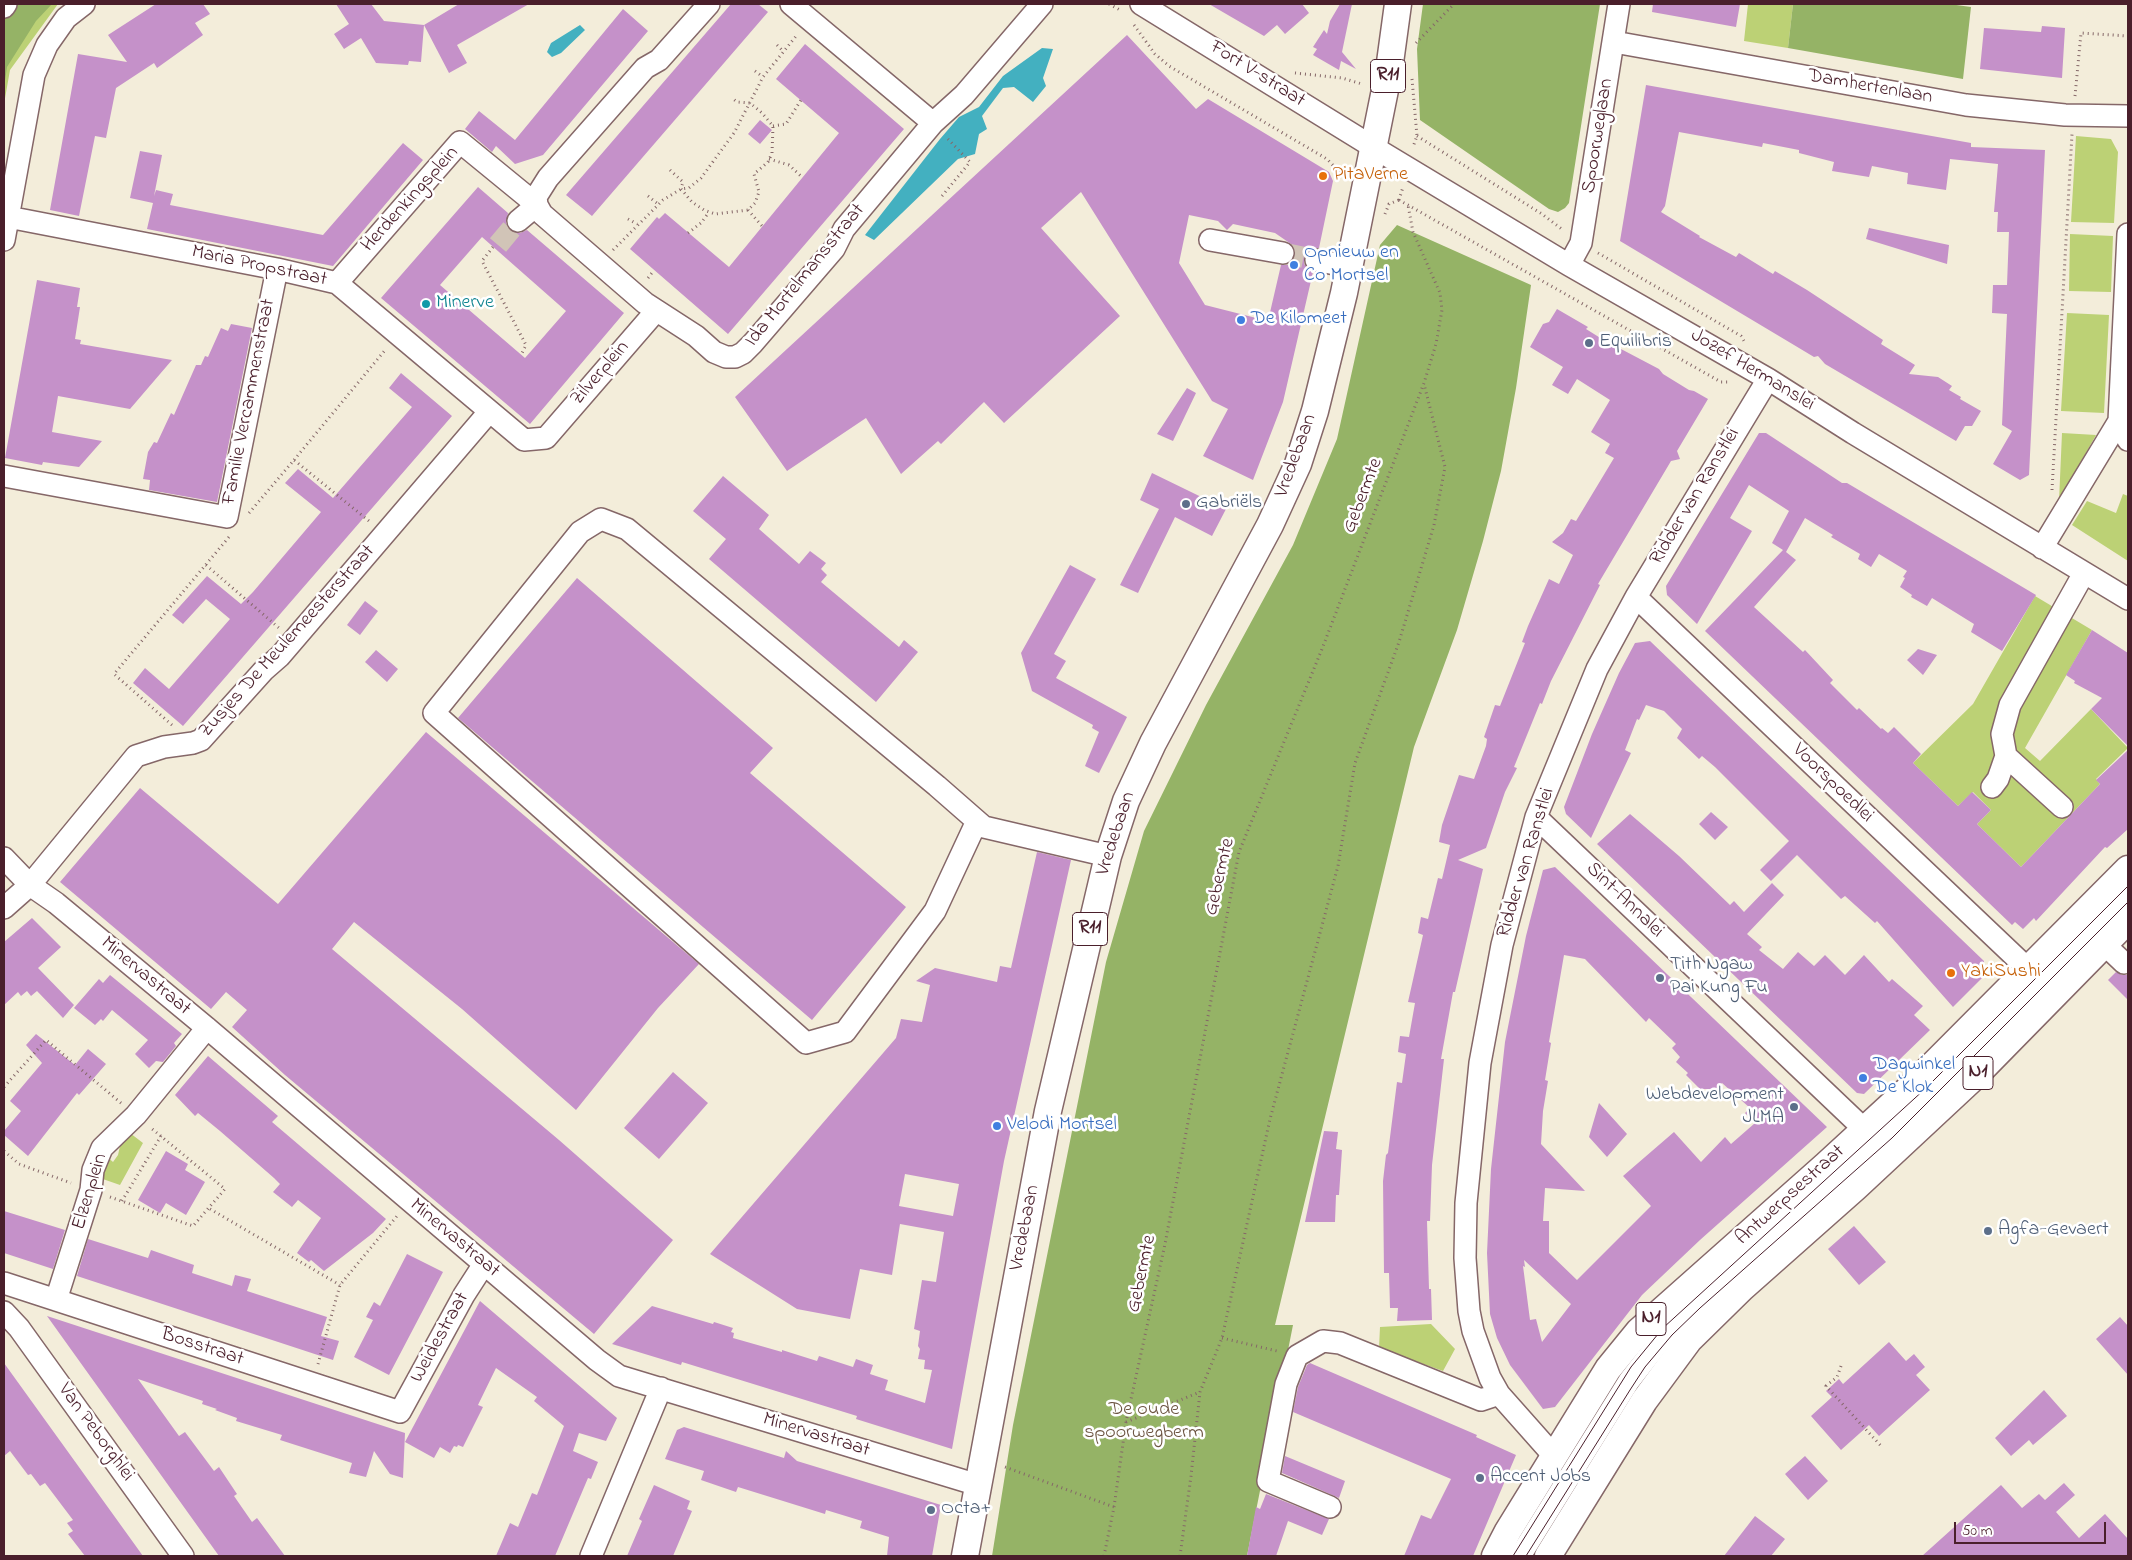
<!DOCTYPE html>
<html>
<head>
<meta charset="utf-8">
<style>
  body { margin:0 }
  #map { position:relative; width:2132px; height:1560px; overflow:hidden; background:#f3edda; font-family:"Indie Flower",sans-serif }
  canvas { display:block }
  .frame { position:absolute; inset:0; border:5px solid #4a1f2b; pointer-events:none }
  .scale { position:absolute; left:1954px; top:1522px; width:152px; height:22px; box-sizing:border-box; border:2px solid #4a1f2b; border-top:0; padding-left:6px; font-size:15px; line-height:18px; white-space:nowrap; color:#4a1f2b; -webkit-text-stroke:4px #fff; paint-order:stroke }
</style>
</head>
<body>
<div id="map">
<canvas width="2132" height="1560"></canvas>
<div class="frame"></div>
<div class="scale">50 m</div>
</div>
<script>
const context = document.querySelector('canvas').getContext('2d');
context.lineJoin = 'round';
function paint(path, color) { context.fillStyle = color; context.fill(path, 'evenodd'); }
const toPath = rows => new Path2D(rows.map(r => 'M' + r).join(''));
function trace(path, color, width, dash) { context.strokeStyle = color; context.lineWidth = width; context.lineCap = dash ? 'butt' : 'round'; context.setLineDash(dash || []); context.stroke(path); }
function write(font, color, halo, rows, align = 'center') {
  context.font = font + ' "Indie Flower",sans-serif'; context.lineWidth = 5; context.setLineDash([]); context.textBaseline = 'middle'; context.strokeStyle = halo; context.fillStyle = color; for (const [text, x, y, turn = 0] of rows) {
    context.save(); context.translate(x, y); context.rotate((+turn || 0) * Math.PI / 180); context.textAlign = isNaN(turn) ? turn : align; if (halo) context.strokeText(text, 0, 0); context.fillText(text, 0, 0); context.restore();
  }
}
paint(toPath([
  [4,4,58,4,10,70,4,104],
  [1748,4,1793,4,1788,48,1744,41],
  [2076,136,2111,139,2118,152,2114,223,2071,222],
  [2070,234,2113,236,2111,292,2069,291],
  [2067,313,2109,315,2104,413,2061,411],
  [2062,433,2096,435,2059,501],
  [2123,494,2128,496,2128,561,2072,525,2087,501,2116,513],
  [2035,596,2092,630,2025,748,2040,761,2091,709,2128,748,2096,779,2100,784,2021,867,1977,824,1991,810,1973,792,1958,806,1913,763,1973,704],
  [126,1130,143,1143,120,1185,97,1177,104,1154,113,1162,118,1155,122,1137],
  [1431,1324,1455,1349,1443,1371,1379,1348,1380,1327]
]), '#bcd175');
paint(toPath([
  [4,4,52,4,36,21,7,67,4,88],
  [1423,4,1600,4,1569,203,1565,208,1558,212,1549,209,1420,120,1417,49],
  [1793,4,1949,4,1971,7,1963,79,1788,48],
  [1397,225,1531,285,1516,388,1501,471,1483,541,1457,630,1414,747,1275,1325,1293,1325,1247,1556,992,1556,1013,1425,1106,962,1144,831,1206,705,1293,545,1337,439,1380,245]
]), '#95b366');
paint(toPath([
  [580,25,585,30,561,53,552,57,547,52,551,43],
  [1042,48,1053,49,1043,78,1046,86,1033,102,1014,87,1003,88,982,116,987,129,979,134,975,154,958,159,874,240,865,235,940,139,959,117,979,107,1003,76]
]), '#43b0c0');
paint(toPath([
  [156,4,203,4,210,14,195,23,203,35,157,68,154,63,116,88,106,138,95,136,79,216,50,210,78,54,127,62,108,35],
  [336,4,371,4,384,21,424,25,459,4,529,4,457,45,467,63,449,73,424,25,421,62,409,61,408,65,376,63,361,38,344,49,334,34,349,24],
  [731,4,758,4,768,12,592,216,566,195],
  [1209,4,1302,4,1309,13,1285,34,1277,25,1264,36],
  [1340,4,1352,4,1342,52,1356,69,1341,61,1339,70,1313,55,1317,49,1313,47,1324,30,1327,34,1330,21],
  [1653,4,1740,4,1736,27,1652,12],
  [623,9,648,31,543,155,515,164,496,146,492,152,465,129,479,111,515,140],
  [2042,26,2065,28,2062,78,1980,69,1984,28,2041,32],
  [1127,35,1196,109,1208,99,1329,172,1333,181,1319,248,1312,248,1304,257,1304,264,1313,272,1283,402,1253,480,1203,456,1228,409,1212,401,1081,192,1041,228,1120,316,1004,423,984,402,941,444,938,441,901,474,866,418,787,471,735,397],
  [1189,215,1218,221,1227,230,1233,224,1275,233,1291,244,1295,249,1295,256,1288,265,1281,265,1268,321,1205,305,1179,263],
  [805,44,904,129,728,334,630,249,657,217,659,219,665,213,729,267,839,133,776,79],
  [1646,85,1971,143,1971,147,2045,150,2029,475,2020,480,1993,464,2012,431,2002,425,2007,314,1992,313,1993,285,2007,285,2009,232,1997,232,1998,212,1994,212,1998,164,1950,159,1946,190,1907,184,1908,173,1872,166,1869,177,1832,171,1834,162,1799,153,1799,150,1763,143,1762,147,1679,132,1665,206,1661,212,1700,236,1699,237,1736,257,1739,253,1773,274,1775,271,1807,290,1883,340,1881,344,1915,365,1909,374,1938,377,1952,386,1949,390,1961,397,1960,399,1981,411,1972,426,1965,426,1956,441,1825,364,1818,356,1814,357,1794,345,1620,241],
  [760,120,772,130,760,144,748,134],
  [403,143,423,160,333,266,147,229,153,203,130,198,140,151,162,155,154,196,156,190,173,194,170,205,323,235],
  [478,187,508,213,506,223,509,229,520,233,527,230,624,313,530,424,381,298],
  [482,237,566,311,525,358,440,285],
  [1869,228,1949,245,1947,264,1866,239],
  [37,280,80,288,77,307,80,307,75,339,81,340,80,344,172,360,130,409,58,396,52,432,102,441,79,467,43,462,42,465,5,458],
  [1557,309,1588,327,1586,329,1602,339,1659,369,1663,374,1689,390,1694,391,1708,399,1677,451,1680,459,1671,461,1598,584,1600,585,1551,681,1542,704,1540,703,1514,767,1517,768,1505,792,1486,848,1458,860,1483,869,1455,992,1453,992,1441,1059,1444,1059,1432,1165,1430,1221,1427,1221,1429,1289,1431,1289,1432,1320,1397,1321,1398,1308,1390,1308,1389,1273,1384,1273,1383,1181,1386,1155,1388,1153,1397,1082,1402,1083,1406,1054,1398,1052,1400,1036,1409,1037,1415,1003,1408,1002,1423,935,1418,933,1421,917,1428,919,1438,878,1442,879,1450,845,1439,842,1442,825,1459,775,1474,779,1486,746,1487,739,1484,737,1495,705,1500,706,1525,643,1522,642,1528,626,1549,579,1559,584,1573,555,1552,542,1563,533,1571,519,1576,521,1614,458,1605,453,1610,444,1591,432,1610,400,1577,379,1568,394,1552,385,1563,367,1530,347,1543,324,1549,322],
  [231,324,252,328,217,502,149,490,150,480,143,479,148,452,154,442,157,443,171,413,174,415,196,365,201,365,205,356,208,357,221,328,228,331],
  [401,373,452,416,183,726,133,683,145,668,169,689,230,619,206,599,183,624,172,615,207,576,241,604,253,592,321,512,285,483,298,469,333,498,412,407,389,388],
  [1187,388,1196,393,1173,441,1157,434],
  [1759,433,1766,433,1842,483,1847,483,2036,595,2002,651,1971,632,1974,624,1932,598,1927,606,1911,597,1912,595,1900,587,1905,578,1903,577,1907,571,1879,554,1871,567,1858,559,1860,554,1831,537,1833,535,1805,518,1786,552,1796,560,1754,607,1803,652,1805,650,1833,680,1830,683,1857,710,1859,708,1881,729,1882,728,1888,733,1894,727,1921,754,1913,763,1958,806,1972,792,1991,810,1977,824,2021,867,2100,784,2096,780,2128,750,2128,829,2107,848,2105,847,2036,921,2034,918,2023,929,2015,922,2012,925,1705,631,1783,550,1772,543,1789,511,1749,485,1730,518,1752,531,1697,624,1667,595,1666,586],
  [1152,473,1226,509,1212,536,1175,517,1138,593,1120,585,1159,509,1140,500],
  [723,476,769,515,759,529,799,564,810,551,826,563,821,569,827,575,821,582,899,647,904,640,918,652,876,702,709,559,726,539,693,511],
  [1070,565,1096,579,1054,654,1066,661,1056,678,1127,717,1099,773,1085,766,1099,732,1092,728,1093,725,1032,691,1021,653],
  [577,578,773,748,750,773,906,907,812,1020,458,718],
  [365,601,378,611,360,635,347,625],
  [2092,630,2128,653,2128,746,2091,709,2102,698,2074,683,2075,681,2066,675],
  [1650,641,1984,961,1984,976,1953,1007,1877,921,1875,923,1845,896,1841,899,1797,855,1771,881,1760,870,1789,841,1715,767,1702,756,1699,759,1677,738,1682,729,1664,711,1646,705,1639,720,1637,719,1625,750,1631,753,1591,838,1566,814,1564,807,1592,734,1619,673,1635,643],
  [1918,649,1937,655,1923,675,1907,660],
  [376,650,398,669,387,682,365,662],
  [426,732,699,964,658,1008,576,1110,462,1009,354,922,332,949,559,1140,673,1240,594,1334,285,1075,232,1027,247,1010,226,992,211,1009,60,882,140,788,278,904],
  [1711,812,1728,827,1715,840,1699,824],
  [1630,814,1679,856,1730,905,1734,901,1744,912,1772,883,1784,895,1747,934,1762,947,1759,950,1783,969,1798,952,1814,966,1825,955,1845,975,1864,955,1889,982,1892,979,1923,1006,1914,1015,1930,1030,1864,1094,1857,1093,1597,844],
  [1037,852,1071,860,1004,1161,952,1449,856,1419,857,1416,682,1362,681,1365,612,1344,652,1306,713,1324,714,1322,733,1328,731,1332,734,1333,733,1338,782,1352,782,1350,817,1361,819,1356,853,1367,856,1359,873,1365,870,1374,888,1380,885,1390,925,1403,932,1370,924,1369,925,1360,918,1359,920,1349,918,1346,920,1331,914,1329,922,1280,936,1282,944,1232,900,1224,892,1275,860,1269,850,1319,797,1309,710,1254,896,1038,901,1019,922,1022,930,985,916,981,935,968,997,982,1000,966,1011,968],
  [905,1174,959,1184,953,1216,899,1206],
  [1555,867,1827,1127,1700,1240,1642,1295,1555,1407,1543,1409,1510,1365,1497,1338,1490,1314,1487,1253,1491,1169,1505,1042,1526,936,1543,870],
  [1564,955,1585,959,1646,1022,1649,1018,1676,1044,1672,1048,1680,1057,1676,1062,1688,1073,1686,1075,1700,1089,1717,1089,1722,1083,1750,1108,1745,1113,1755,1123,1731,1144,1725,1137,1701,1162,1674,1132,1623,1176,1651,1206,1577,1280,1549,1253,1549,1221,1543,1221,1545,1188,1585,1191,1541,1144,1543,1111,1548,1081,1545,1080,1551,1043,1549,1042],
  [1524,1260,1571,1304,1542,1342,1536,1319,1530,1320,1523,1266,1525,1267],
  [32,918,61,947,38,968,74,1005,63,1018,37,991,31,996,27,991,21,996,18,992,4,1005,4,942],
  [2116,972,2122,975,2128,975,2128,1000,2108,980],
  [110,975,182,1034,174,1043,176,1046,163,1062,156,1061,149,1068,135,1054,148,1040,112,1010,103,1021,101,1019,95,1025,74,1008,99,979,103,983],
  [36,1034,75,1065,88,1049,106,1064,79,1095,77,1093,28,1156,4,1135,4,1131,21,1111,10,1101,42,1063,26,1045],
  [208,1056,278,1116,272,1122,386,1219,373,1233,324,1271,311,1260,309,1262,297,1253,321,1218,298,1200,292,1207,273,1192,280,1184,274,1178,220,1131,198,1113,195,1116,175,1095],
  [673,1072,708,1103,659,1159,624,1128],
  [1599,1103,1627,1134,1607,1157,1589,1137],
  [1324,1131,1338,1132,1336,1149,1342,1150,1339,1195,1336,1195,1335,1222,1305,1222],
  [166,1151,188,1164,185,1170,205,1182,186,1215,166,1203,160,1213,138,1200],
  [4,1211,65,1230,53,1269,4,1253],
  [1854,1226,1886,1262,1859,1285,1828,1249],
  [88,1239,148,1258,151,1250,194,1265,192,1273,232,1286,235,1275,251,1279,247,1291,327,1317,321,1336,339,1341,333,1360,77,1276],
  [407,1254,443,1272,389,1375,354,1357,373,1320,366,1317,374,1302,380,1306],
  [480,1301,617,1418,606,1441,579,1433,573,1451,598,1462,591,1479,588,1478,555,1556,496,1556,510,1523,518,1527,532,1493,537,1495,564,1426,534,1401,537,1397,496,1368,478,1405,483,1407,463,1447,458,1445,457,1447,454,1446,450,1453,440,1447,434,1458,405,1442],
  [47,1316,405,1433,403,1478,390,1474,374,1451,366,1477,349,1473,352,1463,280,1440,282,1435,236,1421,237,1418,215,1410,217,1409,202,1404,203,1401,138,1379,179,1436,185,1432,214,1471,219,1467,237,1494,234,1496,252,1522,257,1518,285,1556,219,1556],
  [2120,1317,2128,1326,2128,1375,2096,1339],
  [1889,1342,1906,1361,1914,1354,1925,1367,1916,1375,1930,1390,1879,1436,1869,1425,1841,1450,1811,1416,1832,1397,1826,1391,1839,1379,1843,1384],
  [4,1363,89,1481,143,1556,85,1556,68,1534,73,1531,67,1523,73,1520,45,1483,40,1486,31,1474,28,1475,10,1451,4,1456],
  [1310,1363,1477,1435,1476,1437,1516,1455,1473,1556,1404,1556,1421,1515,1431,1519,1451,1479,1293,1412,1298,1387,1307,1365],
  [2044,1390,2067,1416,2033,1445,2029,1440,2011,1456,1995,1438],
  [684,1427,784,1458,786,1451,797,1461,941,1505,932,1556,887,1556,889,1537,860,1528,862,1521,826,1510,825,1514,738,1487,736,1492,701,1480,704,1471,665,1459,677,1430],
  [1285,1456,1345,1481,1339,1498,1282,1473],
  [1805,1456,1828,1481,1808,1500,1785,1474],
  [2064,1483,2075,1495,2056,1512,2079,1538,2105,1514,2128,1539,2128,1556,1922,1556,2001,1485,2022,1508,2039,1494,2045,1500],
  [654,1485,690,1501,687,1509,692,1511,673,1556,627,1556,642,1521,639,1519],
  [1266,1494,1329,1519,1322,1535,1288,1521,1276,1556,1247,1556,1256,1507,1260,1509],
  [1755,1516,1785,1539,1771,1556,1724,1556]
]), '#c591c9');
trace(toPath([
  [498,245,518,221],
  [1283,253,1316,260]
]), '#d1c4b7', 21, [21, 11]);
const minor = toPath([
  [709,4,659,60,645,68,548,178,536,197,537,205,542,214,645,303,696,336,714,352,726,357,735,357,743,353,753,343,834,249,844,229,933,123,964,95,1042,4],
  [791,4,933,123],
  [1141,4,1373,147,1569,265,1768,379,1853,433,2128,599],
  [4,7,6,4],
  [1614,42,1966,105,2065,115,2128,116],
  [8,217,277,269,337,283,524,440,546,438,656,311],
  [2128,234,2119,421,2128,440],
  [4,240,34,75,47,45,66,18,84,4],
  [1210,240,1283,253],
  [1316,260,1349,267],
  [1569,265,1581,243,1619,4],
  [337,283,460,142,537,205,518,221],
  [4,476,227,517,277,269],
  [2042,548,2119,421],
  [1636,597,2028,969],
  [1992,787,1998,779,2006,756],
  [2062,807,2006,756,2002,734,2010,705,2084,573],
  [1536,817,1865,1130],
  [977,821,935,911,845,1032,806,1043,434,713,580,532,601,519,627,529,937,786,977,821,984,827,1108,856],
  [4,858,30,885,56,903,207,1028,597,1360,619,1376,978,1485],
  [4,908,30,885,136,756,164,747,193,743,201,740,264,670,280,656,489,412],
  [2104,944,2124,963],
  [4,1283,400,1412,464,1295,484,1264],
  [56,1300,91,1190,93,1170,102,1148,136,1115,207,1028],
  [4,1312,19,1328,183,1556],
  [1554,1456,1499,1394,1490,1378,1473,1331,1469,1311,1465,1258,1466,1203,1480,1063,1502,945,1536,817,1597,669,1636,597,1768,379],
  [1330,1507,1268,1481,1286,1384,1297,1356,1323,1341,1340,1343,1481,1400,1499,1394],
  [591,1556,661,1388],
  [1520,1556,1629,1381,1664,1336,1686,1313,1850,1167,1930,1093,2128,894]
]);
const major = toPath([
  [965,1556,1048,1111,1108,856,1126,801,1153,743,1270,525,1298,464,1315,411,1344,293,1389,70,1398,4],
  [1495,1556,1508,1531,1608,1369,1639,1331,1826,1165,1912,1086,2128,869],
  [1548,1556,1644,1401,1689,1340,1742,1288,1856,1187,1973,1078,2128,920]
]);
trace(minor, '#856768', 24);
trace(major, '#856768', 29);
trace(toPath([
  [1109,4,1122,11],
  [1134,25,1155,54,1169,66,1327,159,1345,178],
  [1416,43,1454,4],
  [777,45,784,52],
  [755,71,763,77],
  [1295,73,1342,78,1362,84],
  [1412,79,1417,136,1413,147],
  [2075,96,2081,33,2128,36],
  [773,126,786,124,801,100],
  [1417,136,1542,214,1563,230],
  [769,159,789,165,803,178],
  [670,170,683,182,681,189,692,202,704,210,715,214,748,210,755,203,759,192,754,174,768,162,772,153,773,126,762,113,750,103,737,102,732,98],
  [648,196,658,204],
  [942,196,970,162,947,138],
  [1399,200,1721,382,1731,382],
  [1399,200,1403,187],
  [748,210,762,226],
  [1385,214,1389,204,1399,200],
  [628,219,637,224],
  [688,233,701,223,709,212],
  [493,247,482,261,526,345,521,355],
  [613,250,663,200,681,189,689,188,701,178,734,133,763,77,797,35],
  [1598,253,1741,336,1744,341],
  [648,278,654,270],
  [294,460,386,349],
  [2052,490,2072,134],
  [249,513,294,460,369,521],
  [206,565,279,628],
  [172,725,114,674,229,537],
  [4,1087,46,1040,121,1103],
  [4,1151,19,1164,71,1183],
  [110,1197,193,1226,225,1189,151,1128],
  [122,1201,161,1136],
  [210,1209,340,1285],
  [1222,1338,1277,1351],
  [318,1364,340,1285,397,1216],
  [1841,1366,1837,1377,1826,1386,1882,1447],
  [1126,1422,1200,1392],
  [1005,1467,1114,1507],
  [1104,1556,1114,1507,1126,1422,1165,1244,1239,852,1322,649,1424,383,1436,344,1442,310,1440,293,1413,232,1408,205],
  [1180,1556,1191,1476,1200,1392,1222,1338,1270,1119,1338,866,1355,763,1399,642,1434,525,1445,467,1424,384]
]), '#856768', 3, [1, 4]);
trace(minor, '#fff', 21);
trace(major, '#fff', 26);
trace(toPath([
  [1513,1556,1631,1367,1663,1328,1926,1088,2128,886],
  [1526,1556,1630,1390,1645,1367,1672,1335,1700,1308,1892,1138,2128,902]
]), '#4a1f2b', 1);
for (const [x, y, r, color] of [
  [1323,176,5,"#e8710a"],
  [1294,265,5,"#3f7fe0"],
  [426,304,5,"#0f9aa8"],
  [1241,320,5,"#3f7fe0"],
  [1589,343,5,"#5c6f8a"],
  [1186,504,5,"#5c6f8a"],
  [1951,973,5,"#e8710a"],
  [1660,978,5,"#5c6f8a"],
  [1863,1078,5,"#3f7fe0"],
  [1794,1107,5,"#5c6f8a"],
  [997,1126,5,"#3f7fe0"],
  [1988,1231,5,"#5c6f8a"],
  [1480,1478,5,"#5c6f8a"],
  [931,1510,5,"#5c6f8a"]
]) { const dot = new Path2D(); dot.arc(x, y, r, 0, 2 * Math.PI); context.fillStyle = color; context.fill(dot); trace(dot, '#fff', 2); }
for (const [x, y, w] of [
  [1388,76,35],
  [1090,929,35],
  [1978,1073,30],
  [1651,1319,30]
]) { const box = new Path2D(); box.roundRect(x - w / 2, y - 16.5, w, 33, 4); context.fillStyle = '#fff'; context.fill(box); trace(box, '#4a1f2b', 1); }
write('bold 19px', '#4a1f2b', null, [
  ["R11",1388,76],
  ["R11",1090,929],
  ["N1",1978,1073],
  ["N1",1651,1319]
]);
write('20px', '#4a1f2b', '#fff', [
  ["Fort V-straat",1257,75,32],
  ["Damhertenlaan",1870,88,10],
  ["Spoorweglaan",1599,136,-81],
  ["Herdenkingsplein",411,200,-48],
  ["Maria Propstraat",259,267,12],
  ["Ida Mortelmansstraat",806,276,-51],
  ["Jozef Hermanslei",1752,371,31],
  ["Zilverplein",601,374,-49],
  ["Familie Vercammenstraat",250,402,-79],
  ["Vredebaan",1297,456,-70],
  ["Gebermte",1364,496,-69],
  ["Ridder van Ranstlei",1696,497,-59],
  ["Zusjes De Meulemeesterstraat",288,642,-48],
  ["Voorspoedlei",1832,784,44],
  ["Vredebaan",1117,834,-72],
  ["Ridder van Ranstlei",1527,863,-73],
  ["Gebermte",1221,877,-77],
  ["Sint-Annalei",1624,901,44],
  ["Minervastraat",145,977,40],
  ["Elzenplein",91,1192,-73],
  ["Antwerpsestraat",1791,1196,-42],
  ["Vredebaan",1026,1228,-79],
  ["Minervastraat",454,1239,40],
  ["Gebermte",1143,1274,-78],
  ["Weidestraat",441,1338,-61],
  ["Bosstraat",202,1348,18],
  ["Van Peborghlei",95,1433,54],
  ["Minervastraat",816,1436,17]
]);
write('20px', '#c56008', '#fff', [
  ["PitaVerne",1333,176],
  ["YakiSushi",1961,973]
], 'left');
write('20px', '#366cbe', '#fff', [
  ["Opnieuw en",1304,254],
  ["Co Mortsel",1304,277],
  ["De Kilomeet",1251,320],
  ["Dagwinkel",1873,1066],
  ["De Klok",1873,1089],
  ["Velodi Mortsel",1007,1126]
], 'left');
write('20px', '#0d838f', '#fff', [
  ["Minerve",436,304]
], 'left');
write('20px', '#4e5e75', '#fff', [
  ["Equilibris",1599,343],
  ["Gabriëls",1196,504],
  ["Tith Ngaw",1670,966],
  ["Pai Kung Fu",1670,989],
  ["Webdevelopment",1784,1096,"right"],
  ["JLMA",1784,1119,"right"],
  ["Agfa-Gevaert",1998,1231],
  ["Accent Jobs",1490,1478],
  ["Octa+",941,1510]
], 'left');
write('20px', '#6c5441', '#fff', [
  ["De oude",1144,1411],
  ["spoorwegberm",1144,1434]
]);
</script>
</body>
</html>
